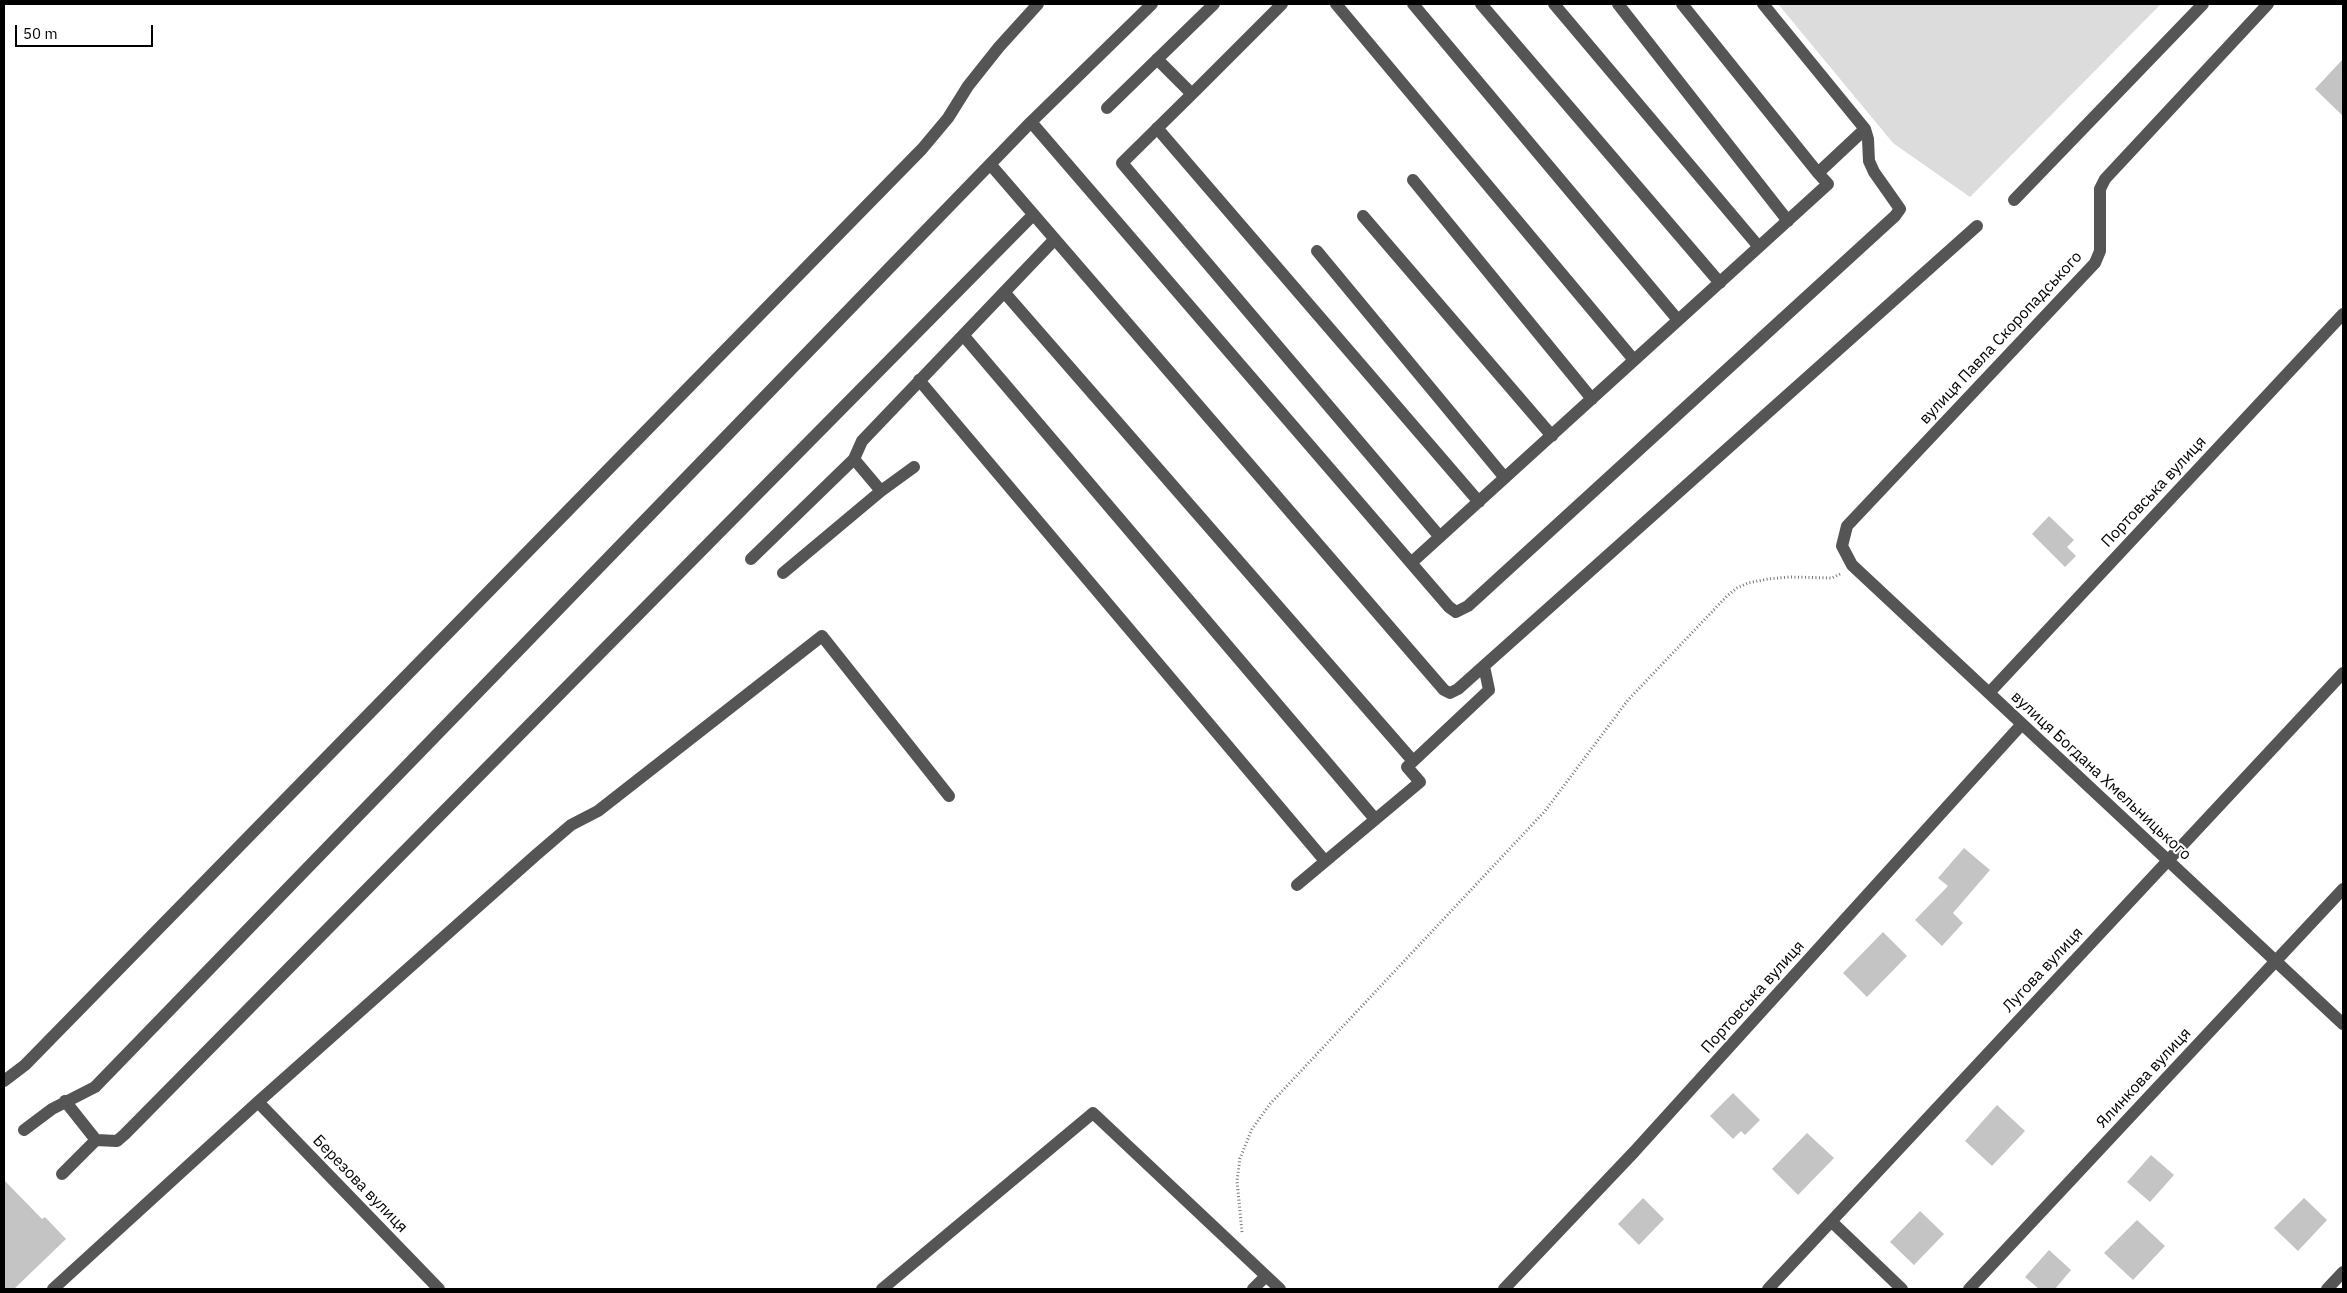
<!DOCTYPE html>
<html>
<head>
<meta charset="utf-8">
<style>
  body { margin:0 }
  #map { position:relative; width:2347px; height:1293px; overflow:hidden; background:#fff; font-family:"IBM Plex Sans",sans-serif }
  canvas { display:block }
  .frame { position:absolute; inset:0; border:5px solid #000; pointer-events:none }
  .scale { position:absolute; left:15px; top:25px; width:138px; height:22px; box-sizing:border-box; border:2px solid #000; border-top:0; padding-left:6px; font-size:15px; line-height:18px; white-space:nowrap; color:#000; -webkit-text-stroke:4px #fff; paint-order:stroke }
</style>
</head>
<body>
<div id="map">
<canvas width="2347" height="1293"></canvas>
<div class="frame"></div>
<div class="scale">50 m</div>
</div>
<script>
const context = document.querySelector('canvas').getContext('2d');
context.lineJoin = 'round';
function paint(path, color) { context.fillStyle = color; context.fill(path, 'evenodd'); }
const toPath = rows => new Path2D(rows.map(r => 'M' + r).join(''));
function trace(path, color, width, dash) { context.strokeStyle = color; context.lineWidth = width; context.lineCap = dash ? 'butt' : 'round'; context.setLineDash(dash || []); context.stroke(path); }
function write(font, color, halo, rows, align = 'center') {
  context.font = font + ' "IBM Plex Sans",sans-serif'; context.lineWidth = 4; context.setLineDash([]); context.textBaseline = 'middle'; context.strokeStyle = halo; context.fillStyle = color; for (const [text, x, y, turn = 0] of rows) {
    context.save(); context.translate(x, y); context.rotate((+turn || 0) * Math.PI / 180); context.textAlign = isNaN(turn) ? turn : align; if (halo) context.strokeText(text, 0, 0); context.fillText(text, 0, 0); context.restore();
  }
}
paint(toPath([
  [1778,4,2161,4,1970,197,1893,143]
]), '#dcdcdc');
paint(toPath([
  [2343,59,2343,116,2315,89],
  [2049,516,2074,540,2067,547,2076,556,2065,567,2032,534],
  [1964,848,1990,870,1953,913,1963,923,1942,946,1915,920,1948,886,1938,878],
  [1883,932,1907,956,1867,997,1843,973],
  [1733,1093,1760,1120,1745,1135,1741,1131,1733,1139,1710,1116],
  [1997,1105,2025,1131,1992,1166,1965,1141],
  [1807,1133,1834,1158,1798,1195,1772,1169],
  [2151,1155,2174,1175,2150,1202,2127,1182],
  [4,1180,42,1219,45,1217,66,1239,14,1289,4,1289],
  [1643,1198,1664,1219,1639,1245,1618,1224],
  [2304,1198,2327,1220,2298,1251,2274,1228],
  [1920,1211,1944,1234,1914,1265,1890,1242],
  [2137,1220,2165,1246,2133,1280,2104,1253],
  [2049,1250,2071,1270,2055,1289,2039,1289,2025,1277]
]), '#c4c4c4');
trace(toPath([
  [1242,1232,1237,1181,1240,1158,1252,1129,1270,1104,1545,811,1628,700,1727,596,1737,588,1748,583,1768,579,1789,577,1832,578,1842,573]
]), '#777', 3, [1, 2.5]);
trace(toPath([
  [1336,4,1634,360],
  [1413,4,1678,320],
  [1481,4,1720,283],
  [1554,4,1759,247],
  [1618,4,1788,221],
  [1682,4,1818,173],
  [2268,4,2105,179,2100,189,2100,251,2095,263,1847,526,1842,546,1852,565,2343,1024],
  [1157,59,1192,94,1122,163,1440,537],
  [1192,94,1282,4],
  [1107,108,1214,4],
  [1031,122,1449,607,1456,612,1468,606,1895,216,1900,209,1874,172,1869,161,1868,139,1865,129,1763,4],
  [1157,128,1479,502],
  [990,164,1444,690,1450,693,1458,689,1977,226],
  [1413,180,1592,399],
  [2014,200,2203,4],
  [1363,216,1552,436],
  [1317,251,1505,478],
  [1004,292,1413,761],
  [963,335,1375,819],
  [919,380,1325,861],
  [914,467,881,491,854,459,862,441,1055,239],
  [751,559,854,459],
  [1411,563,1828,184,1818,173,1865,129],
  [783,573,881,491],
  [1989,693,2343,314],
  [1297,885,1420,782,1407,767,1489,690,1484,666],
  [4,1081,25,1065,922,149,948,118,968,86,999,47,1038,4],
  [258,1102,439,1289],
  [24,1130,52,1109,95,1087,1031,122,1152,4],
  [96,1140,117,1141,125,1134,1033,215],
  [62,1174,96,1140,65,1101],
  [1832,1222,1902,1289],
  [53,1289,258,1102,536,855,571,825,598,811,822,636,949,796],
  [882,1289,1093,1113,1280,1289],
  [1253,1289,1266,1276],
  [1504,1289,1634,1152,2022,724],
  [1768,1289,2343,673],
  [1969,1289,2343,889],
  [2327,1289,2343,1272]
]), '#555', 12);
write('16px', '#000', '#fff', [
  ["вулиця Павла Скоропадського",2001,338,-47],
  ["Портовська вулиця",2154,492,-47],
  ["вулиця Богдана Хмельницького",2101,776,43],
  ["Лугова вулиця",2043,970,-47],
  ["Портовська вулиця",1753,997,-48],
  ["Ялинкова вулиця",2144,1078,-47],
  ["Березова вулиця",360,1184,46]
]);
</script>
</body>
</html>
